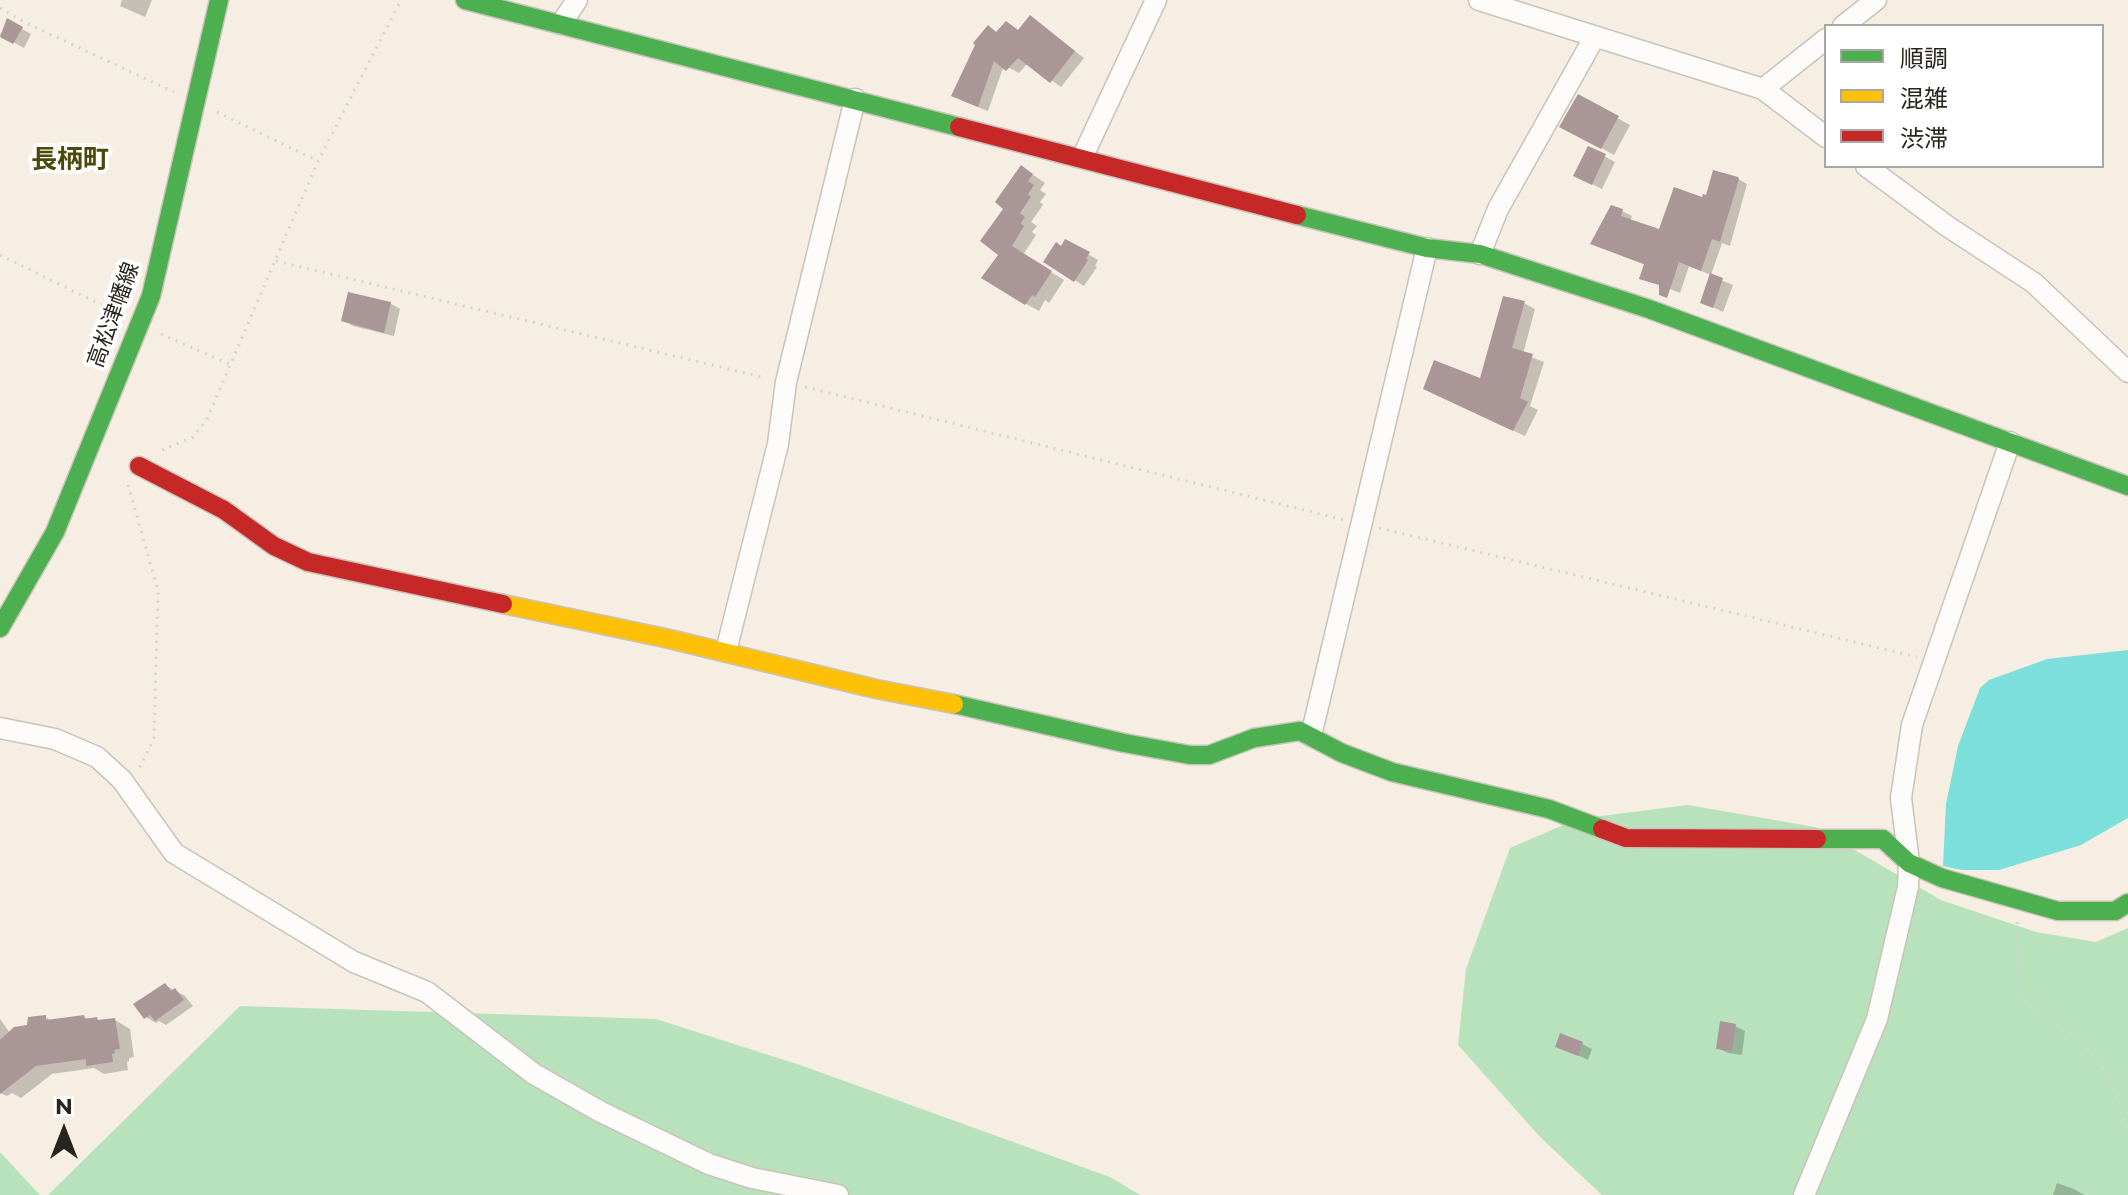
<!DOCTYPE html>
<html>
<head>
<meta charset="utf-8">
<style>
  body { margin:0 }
  #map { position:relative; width:2128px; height:1195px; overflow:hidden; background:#f6eee2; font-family:Montserrat,"Noto Sans JP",sans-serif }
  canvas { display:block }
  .legend { position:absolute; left:1824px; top:24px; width:280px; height:144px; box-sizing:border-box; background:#fff; border:2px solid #a9a7a4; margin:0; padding:10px 14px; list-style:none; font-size:24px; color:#29241c }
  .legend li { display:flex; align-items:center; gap:16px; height:40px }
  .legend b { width:40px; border:2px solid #a9a7a4 }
  .north { position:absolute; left:24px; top:1091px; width:80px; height:80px; -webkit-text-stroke:6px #fff; paint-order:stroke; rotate:0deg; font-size:22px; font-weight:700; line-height:32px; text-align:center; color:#29241c }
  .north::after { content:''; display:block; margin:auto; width:28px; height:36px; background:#29241c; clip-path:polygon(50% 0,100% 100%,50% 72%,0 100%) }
</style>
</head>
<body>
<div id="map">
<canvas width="2128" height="1195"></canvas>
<ul class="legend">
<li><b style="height:10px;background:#4caf50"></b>順調</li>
<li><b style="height:10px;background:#ffc107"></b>混雑</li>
<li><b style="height:10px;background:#c62828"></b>渋滞</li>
</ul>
<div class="north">N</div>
</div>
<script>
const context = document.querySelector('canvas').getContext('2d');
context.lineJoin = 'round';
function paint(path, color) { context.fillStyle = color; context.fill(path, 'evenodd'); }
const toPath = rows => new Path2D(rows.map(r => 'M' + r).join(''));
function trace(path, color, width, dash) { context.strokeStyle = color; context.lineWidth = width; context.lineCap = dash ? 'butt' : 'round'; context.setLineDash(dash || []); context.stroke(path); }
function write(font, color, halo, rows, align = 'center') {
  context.font = font + ' Montserrat,"Noto Sans JP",sans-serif'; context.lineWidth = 8; context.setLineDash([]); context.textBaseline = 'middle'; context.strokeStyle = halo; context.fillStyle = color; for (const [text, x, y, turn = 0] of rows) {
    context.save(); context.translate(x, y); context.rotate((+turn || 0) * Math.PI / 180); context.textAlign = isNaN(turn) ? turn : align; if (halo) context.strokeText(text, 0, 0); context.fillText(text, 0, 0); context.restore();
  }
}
paint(toPath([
  [1688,805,1815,827,1941,900,2036,932,2096,942,2128,928,2128,1195,1602,1195,1541,1138,1458,1045,1466,969,1510,848,1577,819],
  [240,1006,656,1019,803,1066,1110,1177,1140,1195,48,1195],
  [0,1152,40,1195,0,1195]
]), '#b8e2bc');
paint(toPath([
  [2128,650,2128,818,2081,845,1999,870,1962,870,1943,866,1946,804,1958,746,1980,688,1989,680,2047,659]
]), '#7ddfdc');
paint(toPath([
  [122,0,152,0,145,17,120,6],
  [1031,18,1084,58,1061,87,1028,63,1019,73,1004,65,988,111,963,101,998,34,1019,32],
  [8,21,31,34,24,48,0,35],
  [1578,97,1630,125,1614,155,1562,126],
  [1589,148,1615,162,1602,189,1586,181],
  [1022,167,1045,183,1040,190,1046,194,1040,202,1043,205,1031,222,1037,226,1032,232,1036,235,1023,255,1064,280,1049,303,1045,300,1039,311,1026,304,1001,255,1006,209],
  [1738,179,1747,184,1730,246,1722,243,1711,275,1689,266,1680,293,1642,278,1645,265,1602,248,1622,211,1632,216,1630,222,1660,232],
  [1066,241,1098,260,1095,266,1097,267,1084,286,1075,280,1062,248],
  [1711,276,1733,285,1723,312,1702,302],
  [390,303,400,309,394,336,353,326,343,320],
  [1524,303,1535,309,1523,354,1544,362,1530,406,1538,410,1525,436,1437,395,1481,381],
  [165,985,185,996,193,1006,166,1025,159,1021,156,1023,146,1017],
  [45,1017,52,1021,84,1017,101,1022,115,1020,130,1029,134,1057,129,1058,129,1061,127,1062,128,1070,104,1074,94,1068,52,1074,21,1098,12,1093,7,1096,0,1093,0,1019,10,1033,28,1027],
  [1735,1026,1745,1031,1742,1055,1728,1053,1718,1048],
  [1582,1044,1592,1049,1588,1060,1557,1046],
  [2057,1183,2074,1189,2084,1195,2053,1195]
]), '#0003');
paint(toPath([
  [1030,15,1075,51,1050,83,1018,58,1006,71,994,61,978,107,951,96,975,45,973,43,988,25,996,32,1006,21,1018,30],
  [7,18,23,27,13,44,0,37],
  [1578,94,1619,116,1601,149,1559,127],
  [1588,146,1606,154,1592,185,1573,176],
  [1021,165,1033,174,1028,181,1034,185,1028,194,1031,197,1020,213,1025,217,1021,223,1024,226,1012,246,1052,271,1035,297,1032,295,1025,305,981,278,998,255,980,241,1003,209,995,202],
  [1713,170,1738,177,1739,179,1720,242,1712,239,1701,271,1679,262,1667,298,1659,295,1659,285,1639,279,1644,264,1590,244,1611,205,1623,209,1621,216,1659,229,1674,187,1702,197,1703,194,1706,195],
  [1065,239,1090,252,1086,259,1088,260,1074,282,1043,262,1056,242,1061,246],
  [1710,273,1723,278,1713,308,1700,303],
  [348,292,391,302,384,333,341,321],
  [1503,296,1525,301,1512,348,1533,354,1520,398,1528,402,1513,431,1423,389,1434,360,1480,378],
  [165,983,171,991,175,988,184,1000,155,1021,150,1015,144,1019,133,1004],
  [46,1015,46,1020,84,1015,85,1019,97,1017,98,1020,115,1018,120,1049,114,1050,115,1053,112,1054,113,1062,86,1066,86,1059,36,1066,0,1094,0,1040,14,1027,27,1025,28,1017],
  [1720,1021,1736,1024,1732,1051,1716,1049],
  [1560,1033,1583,1042,1578,1056,1555,1047]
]), '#aa9597');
const street = toPath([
  [1479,0,1763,89,1826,137],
  [561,24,577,0],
  [1843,26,1876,0],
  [1763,89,1826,39],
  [1082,158,1156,0],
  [1866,166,1947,226,2034,283,2128,372],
  [1480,254,1498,209,1594,38],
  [726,651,778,444,786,382,855,99],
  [0,728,55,739,97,757,122,780,174,853,354,962,427,992,534,1074,601,1112,709,1164,752,1178,838,1195],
  [1311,736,1427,248],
  [1804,1195,1877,1019,1908,887,1909,863,1901,798,1912,725,2010,442]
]);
const fast = toPath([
  [465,0,959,127],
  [1297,215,1427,248,1480,254,1649,309,2128,486],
  [0,628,55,532,151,296,219,0],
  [954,704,1124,743,1190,755,1209,755,1254,738,1300,731,1342,753,1392,772,1549,809,1602,829],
  [1817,839,1883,839,1909,863,1942,878,2058,911,2115,911,2128,903]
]);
const slow = toPath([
  [503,604,665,638,876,689,954,704]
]);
const jam = toPath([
  [959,127,1297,215],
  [139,466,224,510,274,546,308,562,503,604],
  [1602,829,1626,838,1817,839]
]);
trace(street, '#c9c3b9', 23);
trace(fast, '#c9c3b9', 21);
trace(slow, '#c9c3b9', 21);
trace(jam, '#c9c3b9', 21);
trace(toPath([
  [0,8,24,22,174,92],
  [217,112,318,161],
  [0,255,118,313],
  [276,261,766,378],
  [161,334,231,365],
  [805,387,1345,520],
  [162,450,193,437,207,419,318,161,401,0],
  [128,485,158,590,154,738,139,769],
  [1379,528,1917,657],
  [2017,922,2018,991,2036,1012,2080,1040,2109,1076,2128,1129]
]), '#d7d4d0', 3, [2, 6]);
trace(street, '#fefcfb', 20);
trace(fast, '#4caf50', 18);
trace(slow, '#ffc107', 18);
trace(jam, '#c62828', 18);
write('22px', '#29241c', '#fff', [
  ["高松津幡線",114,315,-70]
]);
write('bold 26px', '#4b4a0a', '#fff', [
  ["長柄町",70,160]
]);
</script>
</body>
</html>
